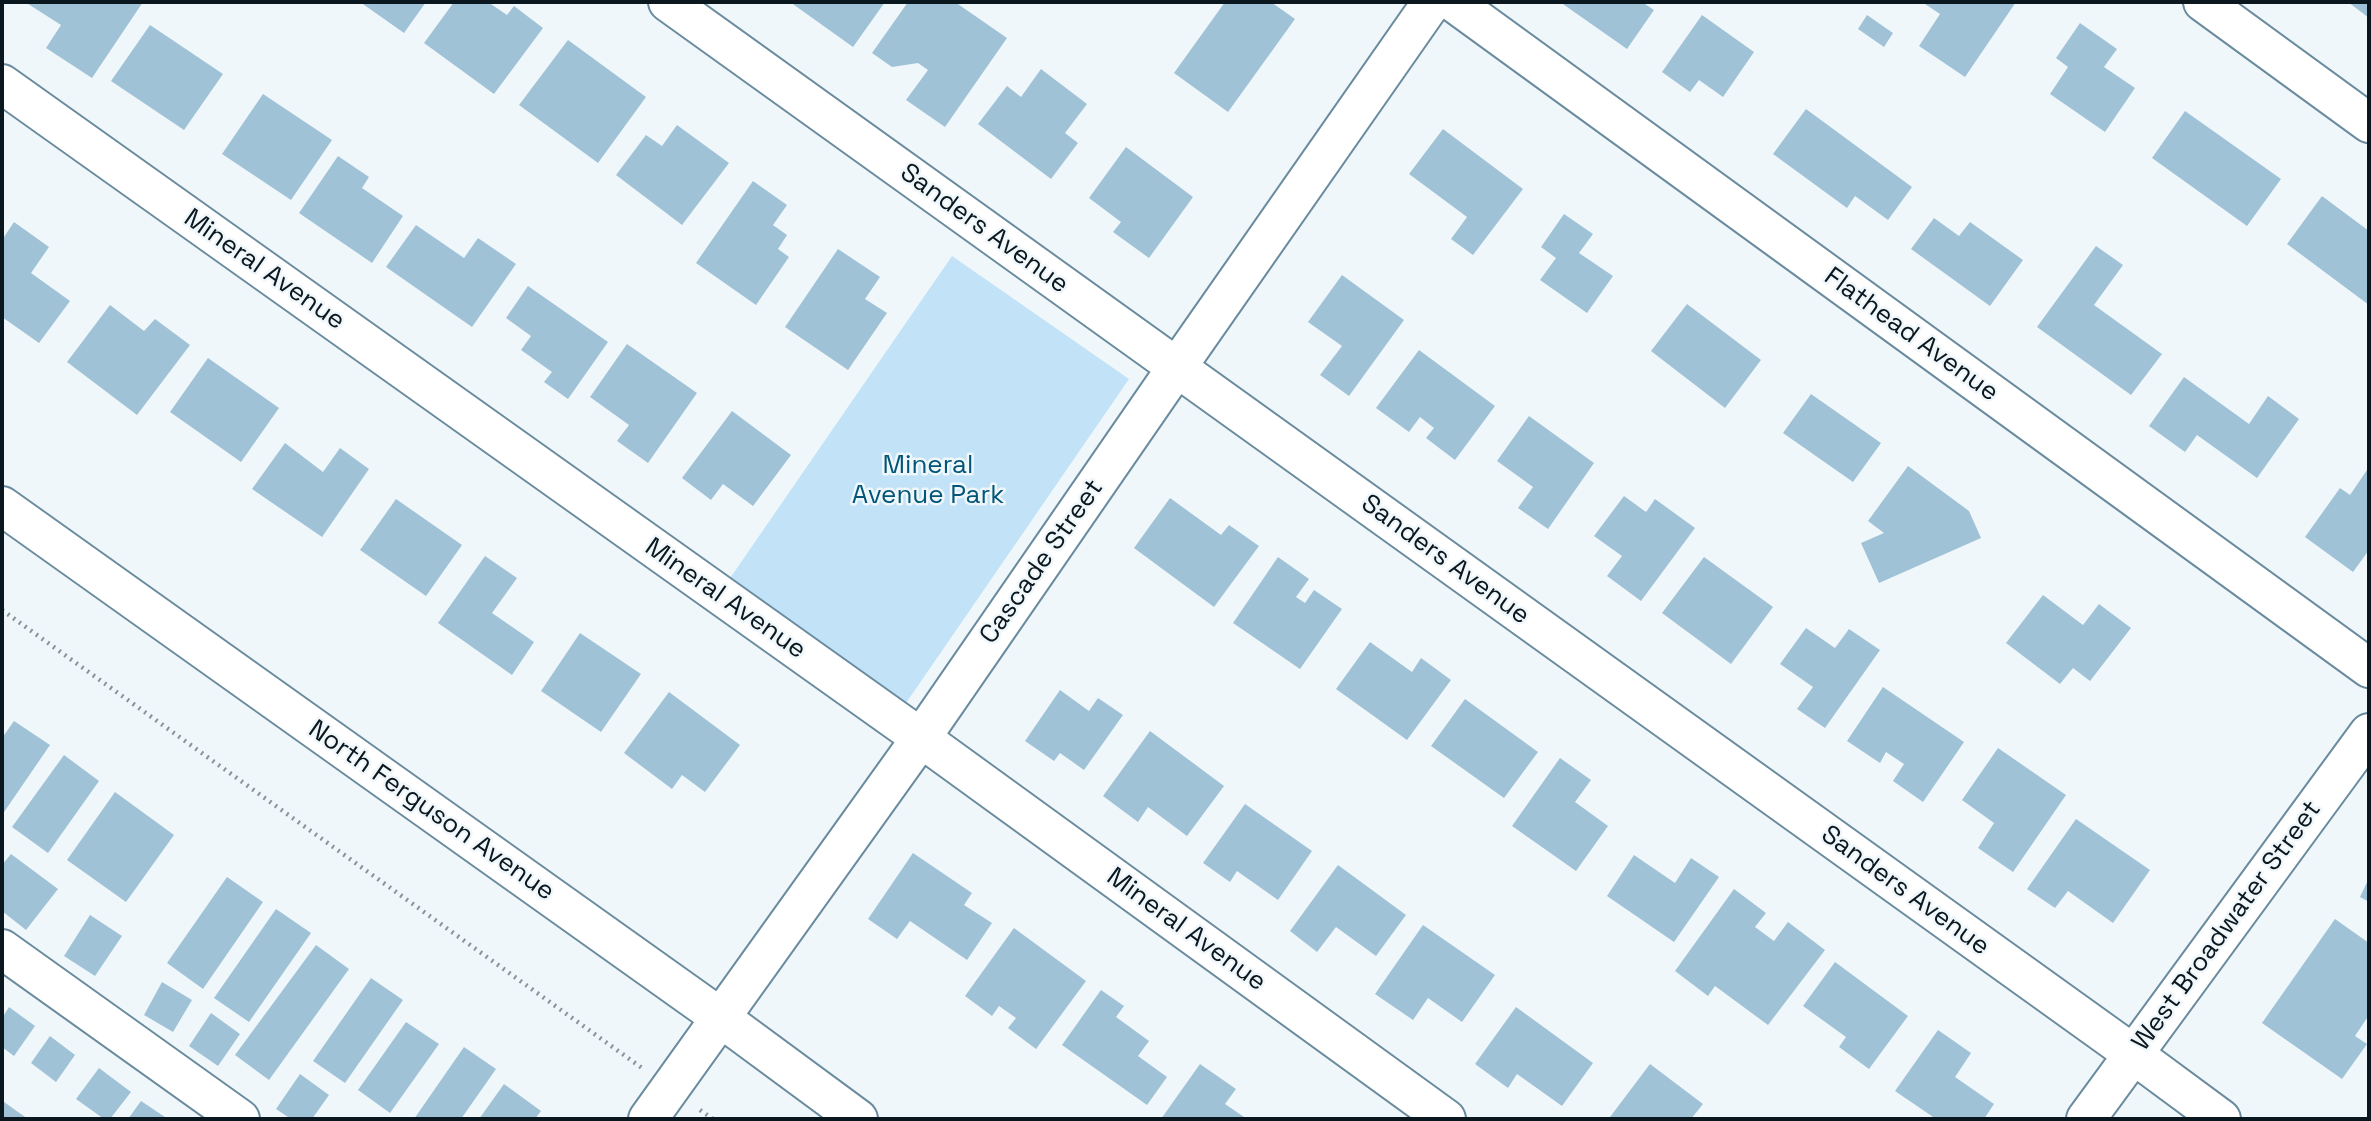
<!DOCTYPE html>
<html>
<head>
<meta charset="utf-8">
<style>
  body { margin:0 }
  #map { position:relative; width:2371px; height:1121px; overflow:hidden; background:#f0f7fb; font-family:"Space Grotesk",sans-serif }
  canvas { display:block }
  .frame { position:absolute; inset:0; border:4px solid #0a171e; pointer-events:none }
</style>
</head>
<body>
<div id="map">
<canvas width="2371" height="1121"></canvas>
<div class="frame"></div>
</div>
<script>
const context = document.querySelector('canvas').getContext('2d');
context.lineJoin = 'round';
function paint(path, color) { context.fillStyle = color; context.fill(path, 'evenodd'); }
const toPath = rows => new Path2D(rows.map(r => 'M' + r).join(''));
function trace(path, color, width, dash) { context.strokeStyle = color; context.lineWidth = width; context.lineCap = dash ? 'butt' : 'round'; context.setLineDash(dash || []); context.stroke(path); }
function write(font, color, halo, rows, align = 'center') {
  context.font = font + ' "Space Grotesk",sans-serif'; context.lineWidth = 5; context.setLineDash([]); context.textBaseline = 'middle'; context.strokeStyle = halo; context.fillStyle = color; for (const [text, x, y, turn = 0] of rows) {
    context.save(); context.translate(x, y); context.rotate((+turn || 0) * Math.PI / 180); context.textAlign = isNaN(turn) ? turn : align; if (halo) context.strokeText(text, 0, 0); context.fillText(text, 0, 0); context.restore();
  }
}
paint(toPath([
  [952,256,1129,379,904,706,726,584]
]), '#c1e2f7');
paint(toPath([
  [25,2,143,2,92,78,46,48,61,25],
  [360,2,426,2,404,33],
  [454,2,488,2,507,15,514,6,543,28,494,94,424,43],
  [790,2,885,2,853,47],
  [908,2,955,2,1007,38,945,127,906,100,928,70,918,63,892,67,872,53],
  [1225,2,1271,2,1295,19,1228,112,1174,73],
  [1560,2,1642,2,1654,10,1627,49],
  [1922,2,2016,2,1965,77,1919,46,1940,14],
  [2348,2,2369,2,2369,18],
  [1702,15,1754,52,1723,97,1699,80,1690,92,1662,72],
  [1867,15,1893,33,1884,47,1858,29],
  [2080,23,2117,49,2104,67,2135,88,2105,132,2050,94,2068,67,2056,58],
  [150,25,223,74,184,130,111,81],
  [568,40,646,97,598,163,519,105],
  [1041,69,1087,104,1065,133,1078,143,1051,179,978,124,1007,86,1021,97],
  [263,94,332,140,291,200,222,154],
  [1806,109,1912,187,1888,220,1855,196,1847,208,1773,154],
  [2185,111,2281,179,2247,226,2152,158],
  [677,125,729,163,682,225,616,175,646,135,662,146],
  [1443,129,1523,189,1473,255,1451,239,1467,217,1409,174],
  [1126,147,1193,197,1149,258,1113,232,1121,222,1089,198],
  [338,156,369,177,362,188,403,216,372,263,299,213],
  [753,181,787,205,773,225,787,235,778,249,789,257,756,305,696,263],
  [2322,196,2369,231,2369,305,2287,244],
  [1564,214,1593,234,1579,253,1613,276,1587,313,1540,280,1556,258,1541,247],
  [1934,218,1959,236,1970,222,2023,260,1990,306,1911,249],
  [14,222,49,247,31,273,70,301,39,343,2,317,2,240],
  [416,225,464,258,478,238,516,264,472,327,386,267],
  [2096,246,2123,265,2094,305,2162,354,2131,395,2037,327],
  [838,249,880,277,865,299,887,313,848,370,785,327],
  [1342,275,1404,320,1349,396,1320,375,1342,346,1308,322],
  [528,286,608,342,568,399,544,382,552,372,521,350,531,336,506,318],
  [1687,304,1761,360,1725,408,1651,351],
  [110,305,144,331,155,319,190,345,137,415,67,362],
  [627,344,697,393,648,463,617,441,629,425,590,397],
  [1419,350,1495,406,1455,460,1426,438,1434,428,1420,417,1409,432,1376,408],
  [208,358,279,408,241,462,170,412],
  [2184,377,2249,424,2268,396,2299,419,2257,478,2197,435,2185,452,2149,426],
  [1811,394,1881,443,1853,482,1783,433],
  [732,411,791,455,753,506,723,484,711,500,682,478],
  [1529,416,1594,463,1548,529,1518,508,1533,487,1497,461],
  [285,443,323,472,340,448,369,469,322,537,252,489],
  [1908,466,1969,511,1981,538,1879,583,1861,543,1884,533,1868,521],
  [2369,467,2369,550,2353,572,2305,537,2340,488,2350,495],
  [1624,496,1646,512,1655,499,1695,528,1641,601,1607,576,1622,556,1594,536],
  [1170,498,1221,535,1229,525,1259,546,1214,607,1134,548],
  [396,499,462,545,426,596,360,550],
  [485,556,517,578,492,613,534,642,512,675,438,623],
  [1278,557,1309,579,1296,597,1305,603,1314,590,1342,609,1300,669,1233,623],
  [1704,557,1773,607,1731,664,1662,613],
  [2043,595,2083,625,2099,604,2131,628,2090,681,2073,668,2060,684,2006,643],
  [1806,628,1835,648,1849,629,1880,650,1825,728,1797,709,1813,687,1780,664],
  [580,633,641,674,601,732,541,691],
  [1370,642,1412,672,1421,658,1451,680,1407,740,1336,689],
  [1883,687,1964,742,1923,802,1893,781,1904,764,1886,752,1880,763,1847,741],
  [1060,690,1089,711,1098,698,1123,715,1084,770,1060,753,1054,761,1025,741],
  [669,692,740,745,705,792,682,775,672,789,624,753],
  [1465,699,1538,752,1504,798,1431,746],
  [14,721,50,745,2,815,2,738],
  [1150,731,1224,786,1187,836,1148,807,1138,822,1103,796],
  [1998,748,2066,795,2013,872,1978,848,1994,823,1962,800],
  [64,755,99,781,48,853,12,827],
  [1560,758,1591,780,1575,802,1608,826,1576,871,1512,826],
  [115,792,174,835,126,902,67,860],
  [1245,804,1312,851,1278,900,1237,871,1230,882,1203,863],
  [2076,819,2150,870,2113,923,2068,891,2055,908,2027,889],
  [913,853,972,893,964,905,992,923,967,960,910,921,897,939,868,919],
  [11,854,58,889,26,930,2,911,2,865],
  [1634,855,1675,883,1691,858,1719,877,1674,942,1607,896],
  [1338,865,1406,915,1376,956,1336,927,1317,952,1290,931],
  [227,877,263,902,203,989,167,963],
  [2369,878,2369,902,2360,897],
  [1734,889,1766,913,1755,927,1774,941,1788,922,1825,950,1768,1025,1715,986,1708,996,1675,971],
  [276,909,311,933,249,1022,214,998],
  [90,915,122,936,95,976,64,956],
  [2335,919,2369,943,2369,1015,2355,1036,2367,1044,2342,1079,2262,1023],
  [1423,925,1495,975,1462,1022,1428,998,1413,1020,1375,994],
  [1014,928,1086,981,1036,1049,1008,1028,1016,1018,999,1006,992,1016,965,996],
  [316,945,349,969,269,1080,235,1055],
  [1835,962,1908,1016,1869,1069,1839,1047,1846,1037,1803,1006],
  [371,978,403,1000,345,1083,313,1061],
  [162,982,192,1000,173,1032,144,1015],
  [1101,990,1124,1006,1116,1017,1149,1041,1138,1056,1167,1077,1147,1105,1062,1045],
  [9,1007,35,1026,14,1056,2,1047,2,1018],
  [1516,1007,1593,1063,1562,1106,1517,1074,1508,1088,1475,1064],
  [211,1013,240,1034,218,1066,189,1046],
  [406,1022,439,1044,390,1113,358,1090],
  [1938,1030,1971,1053,1955,1077,1994,1104,1984,1119,1936,1119,1895,1091],
  [50,1036,75,1055,56,1082,31,1063],
  [464,1047,496,1069,461,1119,414,1119],
  [1200,1064,1236,1089,1225,1104,1247,1119,1161,1119],
  [1650,1064,1703,1104,1691,1119,1613,1119,1610,1117],
  [99,1068,131,1092,110,1119,104,1119,76,1099],
  [300,1074,329,1095,312,1119,291,1119,276,1109],
  [504,1084,541,1111,535,1119,479,1119],
  [141,1101,168,1119,128,1119],
  [4,1102,28,1119,2,1119]
]), '#a0c2d7');
const minor = toPath([
  [668,2,2133,1054,2221,1119],
  [1453,2,2369,668],
  [2203,2,2369,123],
  [2,84,921,738,1446,1119],
  [2,506,721,1018,858,1119],
  [2,949,240,1119],
  [648,1119,921,738,1177,367,1432,2],
  [2086,1119,2369,733]
]);
trace(minor, '#6a8b9e', 42);
trace(toPath([
  [2,610,642,1068],
  [700,1110,713,1119]
]), '#8a9399', 4.5, [2, 5]);
trace(minor, '#fff', 38);
write('26px', '#0a171e', '#f0f7fb', [
  ["Sanders Avenue",984,229,36],
  ["Mineral Avenue",264,270,35],
  ["Flathead Avenue",1911,335,36],
  ["Sanders Avenue",1445,560,36],
  ["Cascade Street",1042,562,-55],
  ["Mineral Avenue",725,599,35],
  ["North Ferguson Avenue",431,811,35],
  ["Sanders Avenue",1905,891,36],
  ["West Broadwater Street",2227,926,-54],
  ["Mineral Avenue",1186,930,36]
]);
write('26px', '#005578', '#f0f7fb', [
  ["Mineral",928,466],
  ["Avenue Park",928,496]
]);
</script>
</body>
</html>
